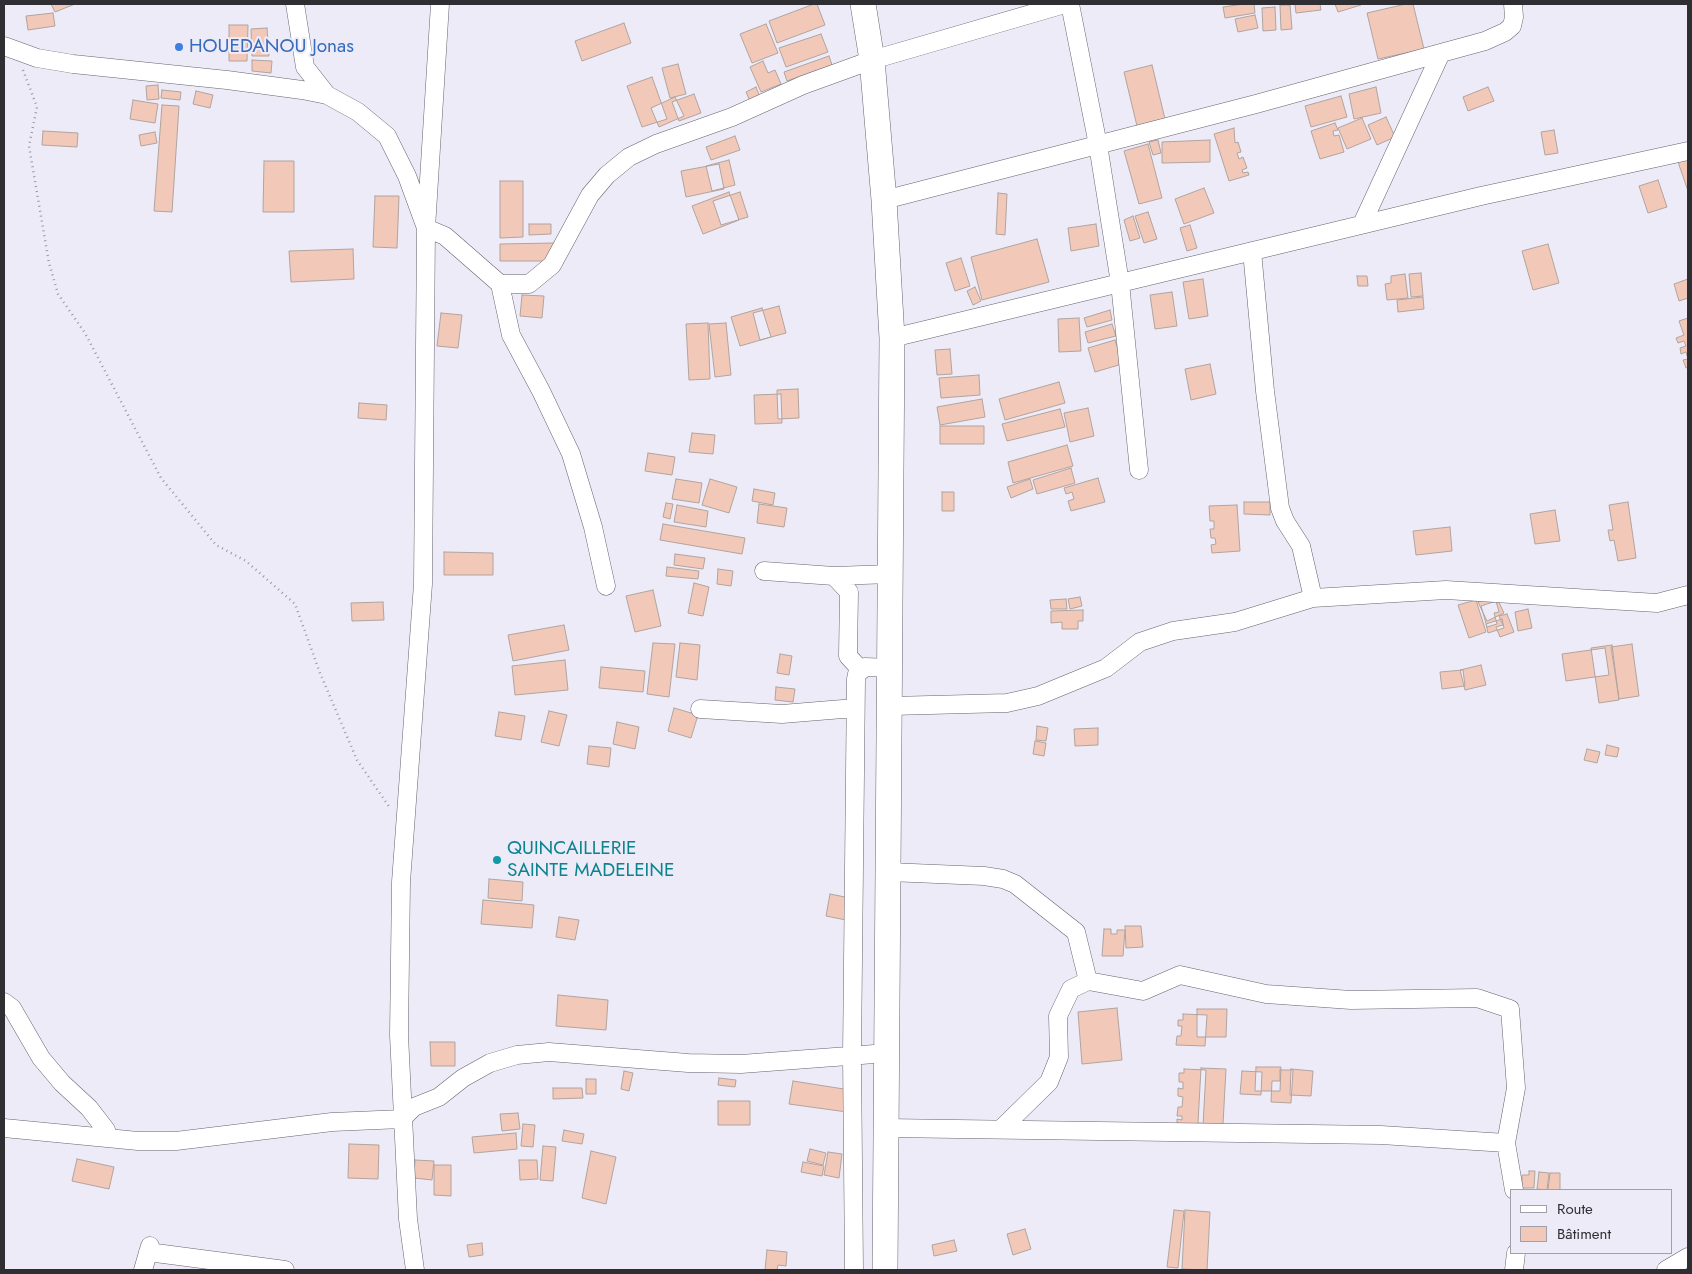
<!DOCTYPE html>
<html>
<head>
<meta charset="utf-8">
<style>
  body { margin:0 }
  #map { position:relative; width:1692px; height:1274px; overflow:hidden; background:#edebf7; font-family:Jost,sans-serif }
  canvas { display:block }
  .frame { position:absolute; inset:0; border:5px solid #2f2e33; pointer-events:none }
  .legend { position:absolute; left:1510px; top:1189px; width:162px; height:65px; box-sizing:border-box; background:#edebf7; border:1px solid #a19fa9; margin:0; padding:6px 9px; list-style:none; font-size:15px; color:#2f2e33 }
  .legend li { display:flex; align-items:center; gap:10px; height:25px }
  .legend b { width:25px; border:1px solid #a19fa9 }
</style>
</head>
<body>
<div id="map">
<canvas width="1692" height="1274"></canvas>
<div class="frame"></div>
<ul class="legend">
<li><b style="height:6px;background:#fff"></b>Route</li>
<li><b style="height:14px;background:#f2c9b9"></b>Bâtiment</li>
</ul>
</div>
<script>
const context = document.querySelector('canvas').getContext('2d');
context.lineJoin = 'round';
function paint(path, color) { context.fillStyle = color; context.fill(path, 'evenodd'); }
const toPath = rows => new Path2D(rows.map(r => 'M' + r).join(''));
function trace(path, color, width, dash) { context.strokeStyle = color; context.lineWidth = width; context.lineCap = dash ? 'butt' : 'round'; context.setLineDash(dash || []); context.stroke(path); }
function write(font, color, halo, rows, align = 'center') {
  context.font = font + ' Jost,sans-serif'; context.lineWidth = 4; context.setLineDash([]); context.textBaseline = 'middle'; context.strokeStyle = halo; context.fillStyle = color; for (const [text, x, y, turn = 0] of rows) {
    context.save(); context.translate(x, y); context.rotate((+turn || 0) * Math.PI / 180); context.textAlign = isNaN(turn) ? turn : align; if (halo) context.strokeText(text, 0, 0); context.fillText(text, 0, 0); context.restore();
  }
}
const building = toPath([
  [51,4,75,4,55,12,51,4],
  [814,4,817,4,825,25,777,43,769,21,814,4],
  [1244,4,1254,4,1255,13,1225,18,1223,7,1244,4],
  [1295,4,1320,4,1321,10,1296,13,1295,4],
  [1335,4,1361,4,1361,5,1338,12,1335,4],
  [1406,4,1413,4,1424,49,1378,59,1367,13,1406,4],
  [1280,5,1290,5,1292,29,1281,30,1280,5],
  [1275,7,1276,30,1263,31,1262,8,1275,7],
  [53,13,55,26,28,30,26,16,53,13],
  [1255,15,1258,28,1238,32,1235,19,1255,15],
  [624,23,631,43,582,61,575,41,624,23],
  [766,24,778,53,752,63,740,34,766,24],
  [229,25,248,25,247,61,229,61,229,25],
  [267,28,269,56,252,56,251,29,267,28],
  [821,34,828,52,786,67,779,48,821,34],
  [829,56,832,65,787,81,784,72,829,56],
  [252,60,272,61,271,73,252,71,252,60],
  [763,61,768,73,775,70,781,84,761,92,750,67,763,61],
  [678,64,686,94,670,98,662,68,678,64],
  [1152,65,1165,119,1137,126,1124,72,1152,65],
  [652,77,667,119,642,127,627,86,652,77],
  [158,85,159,99,147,100,146,86,158,85],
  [756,87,760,97,750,101,746,92,756,87],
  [1376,87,1381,113,1354,119,1349,94,1376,87],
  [1488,87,1494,101,1468,111,1463,97,1488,87],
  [162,90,181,92,180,100,161,98,162,90],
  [196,91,213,95,210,108,193,104,196,91],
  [694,94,701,113,679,121,672,102,694,94],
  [1341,96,1347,117,1311,127,1305,106,1341,96],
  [675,97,684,116,659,127,651,108,675,97],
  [133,100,158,104,155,123,130,119,133,100],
  [162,105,179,106,172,212,154,211,162,105],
  [1386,117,1395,137,1377,145,1368,125,1386,117],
  [1362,118,1371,139,1347,149,1338,128,1362,118],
  [1335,123,1338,130,1333,131,1334,136,1339,135,1344,152,1320,159,1311,131,1335,123],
  [1234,128,1235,143,1238,142,1241,152,1237,153,1239,159,1243,157,1247,168,1242,170,1243,173,1248,172,1249,175,1229,181,1214,134,1234,128],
  [1554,130,1558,153,1545,155,1541,132,1554,130],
  [43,131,78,133,77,147,42,145,43,131],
  [155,132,157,143,141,146,139,135,155,132],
  [735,136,740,150,711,160,706,147,735,136],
  [1158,140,1161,153,1153,155,1149,142,1158,140],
  [1210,140,1210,162,1162,163,1162,142,1210,140],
  [1148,144,1162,198,1139,204,1124,151,1148,144],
  [1688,158,1688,191,1678,162,1688,158],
  [729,160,735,185,712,191,706,166,729,160],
  [264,161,294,161,294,212,263,212,264,161],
  [719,164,724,189,686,197,681,171,719,164],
  [1658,180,1667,207,1648,213,1639,186,1658,180],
  [500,181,523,181,523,237,500,238,500,181],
  [1204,188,1214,213,1184,224,1175,199,1204,188],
  [729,192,739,220,703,234,692,206,729,192],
  [740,192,748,217,721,225,713,201,740,192],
  [998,193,1007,194,1005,235,996,234,998,193],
  [375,196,399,196,397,248,373,247,375,196],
  [1148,212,1157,239,1144,243,1135,216,1148,212],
  [1133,216,1140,238,1130,241,1124,220,1133,216],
  [529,224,551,224,551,234,529,235,529,224],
  [1096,224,1099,246,1071,251,1068,228,1096,224],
  [1190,225,1197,248,1187,251,1180,228,1190,225],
  [1037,239,1049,282,982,300,971,257,1037,239],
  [554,243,554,261,500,261,500,244,554,243],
  [1548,244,1559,283,1533,290,1522,251,1548,244],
  [353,249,354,279,291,282,289,251,353,249],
  [961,258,970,286,955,291,946,263,961,258],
  [1421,273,1423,296,1411,297,1409,274,1421,273],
  [1405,274,1408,298,1387,300,1385,284,1391,283,1391,276,1405,274],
  [1357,276,1367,276,1368,286,1358,286,1357,276],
  [1203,279,1208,316,1189,319,1183,282,1203,279],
  [1688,279,1688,298,1679,301,1674,284,1688,279],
  [975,287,981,301,973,305,967,291,975,287],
  [1172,292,1177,326,1155,329,1150,295,1172,292],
  [522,295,544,296,542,318,520,316,522,295],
  [1423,297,1424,309,1398,312,1397,300,1423,297],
  [779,306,786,333,760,340,753,313,779,306],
  [762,308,771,337,740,346,731,317,762,308],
  [1110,310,1112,320,1087,327,1084,318,1110,310],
  [441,313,462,315,458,348,437,346,441,313],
  [1079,318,1081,351,1059,352,1058,319,1079,318],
  [1688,318,1688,367,1686,368,1683,360,1688,359,1686,352,1681,354,1680,348,1686,346,1684,341,1678,343,1676,338,1684,335,1679,321,1688,318],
  [708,323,710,379,689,380,686,324,708,323],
  [726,323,731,375,715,377,709,324,726,323],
  [1112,324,1116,336,1088,343,1085,332,1112,324],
  [1115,340,1122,364,1095,372,1088,348,1115,340],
  [950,349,952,374,937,375,935,350,950,349],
  [1210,364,1216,394,1191,400,1185,369,1210,364],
  [979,375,980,395,941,398,939,378,979,375],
  [1059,382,1065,403,1005,420,999,399,1059,382],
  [798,389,799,418,778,419,777,390,798,389],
  [781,394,782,423,755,424,754,395,781,394],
  [982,399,985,417,940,425,937,407,982,399],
  [359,403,387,405,386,420,358,418,359,403],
  [1088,408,1094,436,1070,442,1064,413,1088,408],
  [1060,409,1065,427,1007,441,1002,424,1060,409],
  [940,426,984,426,984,444,940,444,940,426],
  [692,433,715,435,713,454,689,452,692,433],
  [1067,445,1073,466,1013,483,1008,462,1067,445],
  [648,453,675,457,672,475,645,471,648,453],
  [1071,468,1075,483,1037,494,1033,480,1071,468],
  [1098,478,1105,502,1071,511,1068,501,1074,499,1072,492,1066,494,1064,488,1098,478],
  [676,479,702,483,699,503,672,499,676,479],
  [710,479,737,487,729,513,702,505,710,479],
  [1030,479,1033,489,1011,498,1007,487,1030,479],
  [754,489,775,493,773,505,752,501,754,489],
  [942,492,954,492,954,511,942,511,942,492],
  [1244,502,1270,502,1270,515,1244,514,1244,502],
  [1628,502,1636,558,1618,561,1614,540,1610,541,1608,530,1613,530,1609,505,1628,502],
  [666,503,673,504,670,519,663,517,666,503],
  [759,504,787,508,784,527,757,523,759,504],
  [677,505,708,511,706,527,674,522,677,505],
  [1237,505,1240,551,1212,553,1211,545,1216,544,1215,538,1211,538,1210,529,1214,529,1214,521,1210,521,1209,506,1237,505],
  [1555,510,1560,541,1535,544,1530,514,1555,510],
  [663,524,745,538,742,554,660,540,663,524],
  [1450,527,1452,551,1416,555,1413,531,1450,527],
  [444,552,493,553,493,575,444,575,444,552],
  [675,554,705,558,703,569,674,565,675,554],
  [667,567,699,571,698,579,666,576,667,567],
  [718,569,733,571,731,586,717,584,718,569],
  [694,583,709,587,703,616,688,613,694,583],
  [653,590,661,626,635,632,626,596,653,590],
  [1495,594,1504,613,1487,621,1478,602,1495,594],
  [1080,597,1082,606,1070,609,1068,599,1080,597],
  [1066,599,1067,609,1051,609,1050,600,1066,599],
  [1476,600,1486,632,1469,638,1458,605,1476,600],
  [1496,601,1499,612,1494,613,1497,624,1487,627,1481,606,1496,601],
  [383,602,384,620,352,621,351,603,383,602],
  [1528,609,1532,628,1518,631,1515,612,1528,609],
  [1083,610,1083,621,1078,621,1078,629,1062,629,1062,622,1051,623,1051,611,1083,610],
  [1507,614,1514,632,1500,637,1496,627,1503,625,1499,616,1507,614],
  [1502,619,1504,628,1488,633,1486,624,1502,619],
  [564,625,569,650,513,661,508,635,564,625],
  [653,643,675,644,669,697,647,694,653,643],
  [680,643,700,645,697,680,676,677,680,643],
  [1632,644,1639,696,1619,699,1611,647,1632,644],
  [1612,645,1619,700,1599,703,1591,648,1612,645],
  [1605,648,1609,675,1566,681,1562,654,1605,648],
  [780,654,792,656,789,675,777,673,780,654],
  [565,660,568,690,515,695,512,666,565,660],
  [1481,665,1486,685,1465,690,1460,670,1481,665],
  [601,667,645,671,643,692,599,688,601,667],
  [1463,670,1465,686,1442,689,1440,672,1463,670],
  [776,687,795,689,793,702,775,700,776,687],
  [674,708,698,715,691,738,668,731,674,708],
  [549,711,567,715,559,746,541,742,549,711],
  [499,712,525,716,521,740,495,736,499,712],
  [617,722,639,727,635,749,613,744,617,722],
  [1037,726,1048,728,1046,741,1036,740,1037,726],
  [1098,728,1098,745,1075,746,1074,729,1098,728],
  [1035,741,1046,743,1044,756,1033,754,1035,741],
  [1607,745,1619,748,1617,757,1605,755,1607,745],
  [589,746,611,748,609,767,587,764,589,746],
  [1587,749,1600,752,1597,763,1584,760,1587,749],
  [489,879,523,882,522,901,488,898,489,879],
  [830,894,850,898,846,920,826,916,830,894],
  [483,900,534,905,532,928,481,924,483,900],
  [559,917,579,920,575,940,556,937,559,917],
  [1125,926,1141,926,1143,947,1126,948,1125,926],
  [1104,929,1111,929,1111,934,1117,934,1117,930,1125,930,1123,956,1102,956,1104,929],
  [558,995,608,1000,606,1030,556,1026,558,995],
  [1117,1008,1122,1060,1082,1064,1078,1012,1117,1008],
  [1197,1009,1227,1009,1226,1037,1197,1037,1197,1009],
  [1183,1014,1207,1015,1205,1046,1176,1045,1177,1036,1181,1036,1182,1026,1178,1026,1178,1020,1183,1020,1183,1014],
  [430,1042,455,1042,455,1066,431,1066,430,1042],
  [1256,1067,1281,1067,1280,1091,1255,1091,1256,1067],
  [1201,1068,1226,1069,1223,1124,1198,1123,1201,1068],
  [1184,1069,1206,1070,1203,1126,1177,1125,1177,1119,1182,1120,1182,1116,1177,1116,1178,1107,1182,1107,1183,1097,1178,1096,1178,1088,1183,1089,1183,1082,1179,1082,1179,1073,1184,1073,1184,1069],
  [1291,1069,1313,1071,1311,1096,1290,1095,1291,1069],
  [1280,1070,1293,1070,1291,1103,1271,1102,1272,1081,1280,1081,1280,1070],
  [624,1071,633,1073,629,1091,621,1089,624,1071],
  [1242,1071,1262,1072,1261,1095,1240,1094,1242,1071],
  [719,1078,736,1080,735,1087,718,1085,719,1078],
  [586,1079,596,1079,596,1094,586,1094,586,1079],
  [793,1081,850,1090,847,1112,789,1104,793,1081],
  [553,1088,582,1088,583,1098,553,1099,553,1088],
  [718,1101,750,1101,750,1125,718,1125,718,1101],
  [518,1113,520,1129,502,1131,500,1114,518,1113],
  [523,1124,535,1125,533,1147,521,1146,523,1124],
  [564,1130,584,1134,582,1144,562,1141,564,1130],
  [516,1133,517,1149,474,1153,472,1137,516,1133],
  [349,1144,379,1145,378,1179,348,1178,349,1144],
  [543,1146,556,1147,553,1181,540,1180,543,1146],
  [810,1149,826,1153,823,1165,807,1161,810,1149],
  [591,1151,616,1157,606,1204,582,1198,591,1151],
  [828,1152,842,1154,839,1178,824,1175,828,1152],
  [77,1159,114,1167,109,1189,72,1181,77,1159],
  [415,1160,434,1161,432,1180,414,1178,415,1160],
  [519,1160,537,1160,538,1179,520,1180,519,1160],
  [803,1162,824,1166,822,1176,801,1172,803,1162],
  [434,1165,451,1165,451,1196,434,1195,434,1165],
  [1529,1171,1535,1171,1534,1188,1522,1188,1522,1175,1529,1175,1529,1171],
  [1539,1172,1549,1173,1547,1190,1537,1189,1539,1172],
  [1550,1173,1560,1173,1560,1190,1548,1190,1550,1173],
  [1174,1210,1184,1211,1178,1268,1167,1267,1174,1210],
  [1185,1210,1210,1212,1207,1270,1182,1269,1185,1210],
  [1025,1229,1031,1249,1013,1255,1007,1234,1025,1229],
  [954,1240,957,1251,934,1256,932,1245,954,1240],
  [482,1243,483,1255,469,1257,467,1245,482,1243],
  [767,1250,787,1252,786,1266,778,1265,777,1270,765,1270,767,1250]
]);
paint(building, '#f2c9b9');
trace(building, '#b1a39e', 1);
const street = toPath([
  [295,4,305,67,327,95],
  [1070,4,1098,145,1120,283,1139,470],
  [4,46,37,58,73,64,227,80,302,90,327,95,358,112,387,136,407,176,426,228,445,236,500,284,511,335,541,391,571,454,593,527,606,586],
  [884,200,1256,104,1441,53],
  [1362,224,1441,53,1485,41,1505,32,1512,26,1514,17,1513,4],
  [1252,251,1265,391,1280,508,1285,521,1301,546,1313,598],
  [500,284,529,284,552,265,590,195,607,175,629,157,656,144,732,117,803,85,872,60,1065,4],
  [892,338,1481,196,1688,151],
  [764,571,834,576,849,592,848,656,860,669],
  [834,576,891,574],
  [891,706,1007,703,1038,696,1106,668,1140,642,1173,631,1235,622,1313,598,1446,590,1657,603,1688,595],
  [700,709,782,714,855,708],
  [889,872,984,876,1003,879,1015,884,1076,932,1088,981,1143,991,1180,975,1266,994,1351,1000,1477,998,1510,1009,1516,1088,1506,1143,1514,1190],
  [4,1002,12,1008,41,1058,62,1083,89,1108,106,1130,108,1138],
  [4,1128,138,1141,176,1141,332,1122,402,1119,414,1107,439,1097,463,1078,490,1063,517,1055,549,1052,688,1063,741,1064,888,1053],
  [886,1128,1381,1135,1506,1143],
  [1001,1129,1049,1082,1059,1057,1058,1016,1071,989,1088,981],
  [148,1252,285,1270],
  [143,1270,150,1246],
  [415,1270,408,1219,399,1035,401,882,423,584,426,228,440,4],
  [854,1270,852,1055,856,679,857,674,865,667,891,668],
  [1514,1270,1516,1253],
  [1666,1270,1688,1257]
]);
const secondary = toPath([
  [863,4,872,60,884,200,892,338,885,1270]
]);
trace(street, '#66636e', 19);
trace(secondary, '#66636e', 26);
trace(toPath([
  [23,70,37,107,29,146,49,263,58,294,85,333,161,478,216,545,246,561,295,604,320,673,357,760,390,808]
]), '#9a99a2', 2.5, [1, 4]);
trace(street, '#fff', 18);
trace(secondary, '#fff', 25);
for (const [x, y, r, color] of [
  [179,47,5,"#3f7fe0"],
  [497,860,5,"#0f9aa8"]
]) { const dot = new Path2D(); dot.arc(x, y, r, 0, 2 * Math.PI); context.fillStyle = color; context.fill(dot); trace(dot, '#edebf7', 2); }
write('19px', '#366cbe', '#edebf7', [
  ["HOUEDANOU Jonas",189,47]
], 'left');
write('19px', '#0d838f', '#edebf7', [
  ["QUINCAILLERIE",507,849],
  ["SAINTE MADELEINE",507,871]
], 'left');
</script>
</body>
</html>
